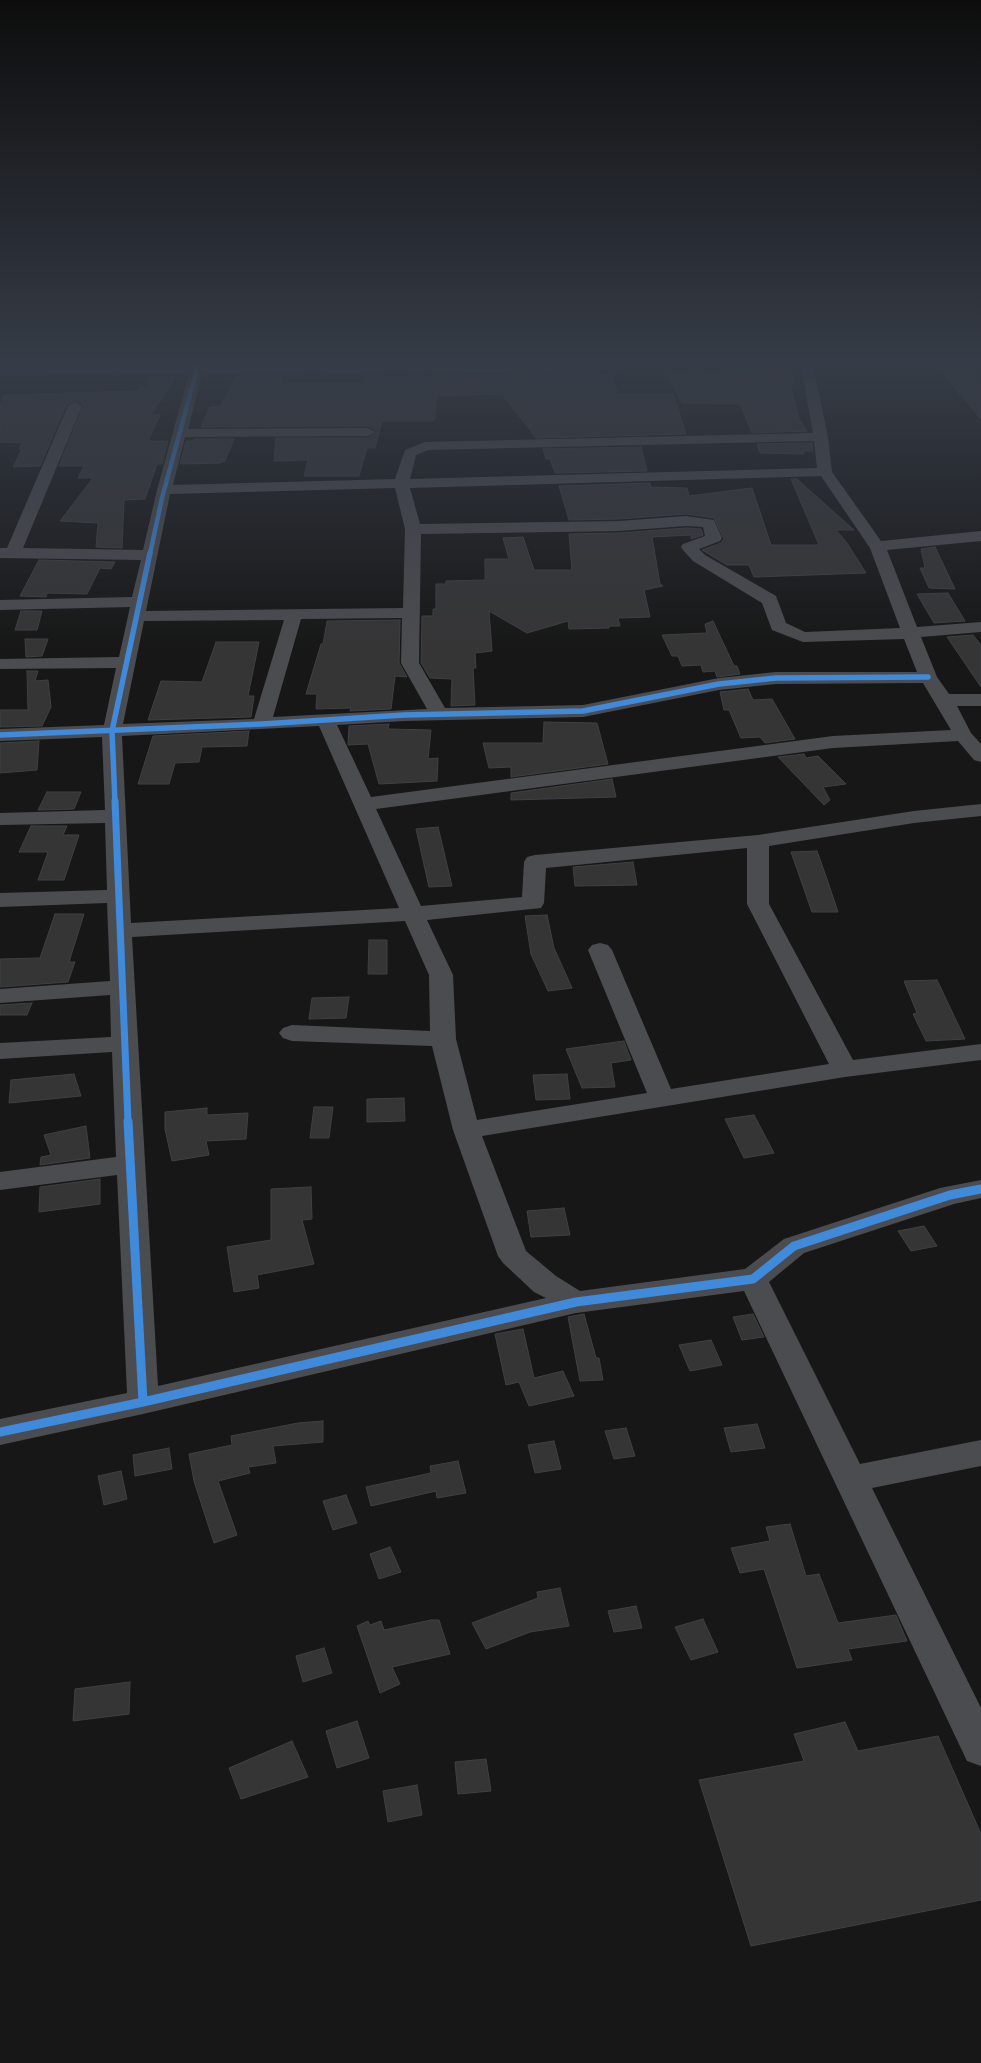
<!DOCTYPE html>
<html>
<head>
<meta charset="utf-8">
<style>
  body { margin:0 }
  canvas { display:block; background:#171717 }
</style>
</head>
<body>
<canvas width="981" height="2063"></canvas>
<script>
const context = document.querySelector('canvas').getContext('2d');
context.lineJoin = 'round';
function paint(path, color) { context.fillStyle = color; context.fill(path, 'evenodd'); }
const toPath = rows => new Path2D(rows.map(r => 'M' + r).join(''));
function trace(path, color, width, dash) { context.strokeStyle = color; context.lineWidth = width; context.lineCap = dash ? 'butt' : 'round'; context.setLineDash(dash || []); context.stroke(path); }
const building = toPath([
  [765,361,789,361,795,384,790,384,799,419,807,431,752,433,740,404,682,403,665,371,696,370,722,372,723,375,760,375,759,370,762,370,761,365,766,365,765,361],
  [963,364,981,385,981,419,936,365,963,364],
  [612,373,617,394,673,394,686,434,536,438,502,394,437,396,434,421,382,421,375,448,367,448,359,476,304,476,308,460,274,461,276,438,368,438,377,431,368,426,201,427,210,407,220,407,236,376,283,375,280,384,364,384,365,377,612,373],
  [151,376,176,376,151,415,160,415,148,441,168,441,162,464,157,464,145,499,124,500,122,548,96,547,98,523,60,521,93,478,78,478,84,466,59,466,84,405,76,400,66,405,40,466,13,467,22,449,19,449,22,443,0,442,0,406,4,395,139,391,140,388,146,388,151,376],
  [195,439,234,439,225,461,220,463,180,464,186,441,194,441,195,439],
  [812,443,813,451,803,451,804,454,760,453,757,444,812,443],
  [641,447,647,471,555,473,550,459,546,459,543,449,641,447],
  [791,479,797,479,854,530,836,530,847,543,866,573,754,577,749,565,727,565,702,550,721,543,724,539,714,518,686,514,619,519,569,520,559,486,650,483,651,487,687,488,689,496,752,488,771,545,819,545,791,479],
  [686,528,701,529,703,535,691,539,691,535,652,537,660,584,663,586,644,590,650,617,618,618,620,626,609,626,609,628,569,629,568,621,527,633,489,611,492,651,475,653,476,668,473,668,475,705,451,706,452,679,430,678,421,663,422,616,433,616,433,609,436,609,436,584,446,584,446,581,485,580,485,559,509,559,503,538,523,537,534,570,572,570,569,534,619,533,686,528],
  [935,547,955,589,929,588,920,568,925,568,921,549,935,547],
  [39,560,115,562,111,569,100,568,87,594,47,593,46,597,20,596,39,560],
  [948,593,965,621,934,623,917,594,948,593],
  [21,611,42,611,37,630,15,630,21,611],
  [400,620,399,663,407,677,395,676,391,709,350,711,351,708,316,709,317,694,306,694,321,644,323,644,327,621,400,620],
  [713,621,734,666,737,666,740,674,717,677,715,671,703,672,701,665,682,666,678,656,672,656,662,635,707,633,705,624,713,621],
  [973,635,981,645,981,687,947,637,973,635],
  [25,639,48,639,42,656,26,657,25,639],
  [216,642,259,642,248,696,254,696,251,717,148,720,161,681,202,682,216,642],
  [27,671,38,671,35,681,48,680,51,707,42,726,0,727,0,710,28,710,27,671],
  [748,689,753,700,772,699,795,739,765,743,760,737,741,738,729,710,724,710,720,692,748,689],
  [544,722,597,723,608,764,511,777,511,767,489,768,483,743,543,743,544,722],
  [389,724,388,729,431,730,428,759,438,758,437,781,379,784,368,744,348,745,349,726,389,724],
  [249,731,247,746,202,747,199,762,175,763,169,784,138,784,153,736,249,731],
  [39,741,37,770,0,773,0,743,39,741],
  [804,754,806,758,818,756,846,784,823,787,830,800,824,805,778,757,804,754],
  [612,779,616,797,511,800,511,793,612,779],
  [47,792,81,792,74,809,38,810,47,792],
  [31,826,67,826,63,835,79,835,64,880,38,880,48,852,19,852,31,826],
  [438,827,452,886,429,887,416,829,438,827],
  [817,851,828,882,838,912,812,912,791,852,817,851],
  [633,862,637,885,575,886,573,867,633,862],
  [55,914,84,914,69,962,75,962,68,982,0,987,0,959,40,958,55,914],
  [547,915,554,948,572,988,548,991,531,954,525,916,547,915],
  [369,940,387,940,387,974,368,974,369,940],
  [937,980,965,1039,926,1041,913,1014,917,1013,904,981,937,980],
  [349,997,346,1018,309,1019,312,998,349,997],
  [32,1003,27,1015,0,1015,0,1005,32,1003],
  [624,1041,631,1060,611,1063,615,1087,582,1088,566,1049,624,1041],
  [74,1074,81,1096,9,1103,11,1080,74,1074],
  [567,1074,570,1099,536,1100,533,1075,567,1074],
  [404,1098,405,1121,367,1122,367,1099,404,1098],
  [314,1107,333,1107,329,1138,310,1138,314,1107],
  [207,1108,207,1115,248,1113,246,1139,206,1141,209,1155,172,1161,165,1129,165,1112,207,1108],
  [754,1115,774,1153,744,1158,725,1119,754,1115],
  [86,1126,90,1158,40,1165,41,1157,51,1155,44,1135,86,1126],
  [100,1179,100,1204,39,1212,40,1187,100,1179],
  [311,1187,312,1219,302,1220,314,1264,257,1275,259,1288,234,1292,227,1247,271,1240,271,1189,311,1187],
  [564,1208,570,1235,531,1237,527,1211,564,1208],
  [924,1226,937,1246,911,1251,898,1231,924,1226],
  [584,1314,596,1358,599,1358,603,1380,580,1381,568,1317,584,1314],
  [753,1314,764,1337,742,1340,733,1317,753,1314],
  [523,1329,534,1378,563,1371,574,1396,529,1406,519,1382,506,1385,495,1334,523,1329],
  [711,1340,722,1365,690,1371,679,1345,711,1340],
  [323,1421,323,1442,273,1446,276,1463,248,1467,250,1473,218,1481,237,1535,214,1543,194,1481,189,1454,232,1445,231,1436,298,1423,323,1421],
  [757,1424,765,1448,731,1452,724,1428,757,1424],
  [626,1428,635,1456,614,1459,605,1431,626,1428],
  [554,1441,561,1469,535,1473,528,1445,554,1441],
  [169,1448,172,1469,135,1476,133,1455,169,1448],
  [458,1461,466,1493,437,1498,436,1491,371,1506,366,1487,431,1473,430,1466,458,1461],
  [121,1471,127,1499,104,1505,98,1476,121,1471],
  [346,1495,357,1523,333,1530,323,1501,346,1495],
  [790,1524,806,1576,819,1574,838,1623,896,1615,907,1641,848,1649,852,1660,797,1668,764,1569,740,1573,731,1548,770,1541,766,1527,790,1524],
  [390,1547,401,1572,379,1579,370,1554,390,1547],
  [560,1588,569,1626,530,1632,486,1649,472,1623,538,1598,537,1592,560,1588],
  [636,1606,642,1628,614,1632,608,1611,636,1606],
  [703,1619,718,1652,691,1660,675,1627,703,1619],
  [431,1620,439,1620,450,1654,392,1667,400,1684,380,1693,357,1626,368,1621,370,1625,381,1621,384,1630,431,1620],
  [324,1648,332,1673,303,1682,296,1656,324,1648],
  [130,1682,129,1714,73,1721,75,1689,130,1682],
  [357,1721,369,1758,337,1768,326,1731,357,1721],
  [845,1722,858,1751,938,1736,981,1834,981,1900,751,1946,699,1780,804,1761,794,1734,845,1722],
  [292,1741,308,1777,241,1799,229,1768,292,1741],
  [486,1759,491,1791,458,1794,455,1762,486,1759],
  [417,1785,422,1815,388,1822,383,1791,417,1785]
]);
paint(building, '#353536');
trace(building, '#3f4043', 1);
paint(toPath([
  [627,361,682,361,676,365,585,372,202,374,188,429,368,428,375,432,368,436,185,437,173,485,395,479,405,450,425,442,813,433,800,361,812,361,828,437,832,472,881,541,981,531,981,541,887,550,917,627,981,622,981,632,921,637,937,677,949,694,981,694,981,706,957,706,971,733,981,744,981,762,974,760,958,741,833,748,376,809,421,906,522,897,524,862,527,857,535,855,758,835,914,811,981,804,981,816,914,823,769,846,769,904,853,1060,981,1044,981,1060,845,1077,482,1136,526,1251,556,1276,580,1291,745,1269,784,1239,940,1188,981,1180,981,1198,954,1204,804,1253,769,1282,860,1464,981,1440,981,1466,872,1488,981,1708,981,1766,967,1761,744,1291,576,1313,143,1414,0,1445,0,1419,127,1393,117,1175,0,1190,0,1172,116,1157,112,1052,0,1059,0,1043,111,1037,110,995,0,1003,0,989,110,981,107,903,0,907,0,893,107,890,105,823,0,825,0,813,105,810,102,737,0,741,0,729,104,725,116,668,0,669,0,659,119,657,130,607,0,610,0,600,132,597,141,560,0,558,0,548,7,548,68,406,75,402,82,406,23,548,143,550,157,490,189,374,0,375,0,367,585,364,627,361],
  [814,441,817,468,410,479,416,455,428,450,814,441],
  [821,476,870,548,900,628,805,632,786,623,776,596,705,555,699,549,720,541,722,538,714,520,686,516,619,521,420,524,410,488,821,476],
  [395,488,405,529,403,608,146,611,170,494,395,488],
  [686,526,703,527,705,536,683,544,681,547,683,550,693,561,762,603,772,630,803,642,904,639,917,672,776,672,719,678,583,705,445,708,419,663,421,534,619,531,686,526],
  [402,618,401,663,427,709,273,717,301,619,402,618],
  [284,620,254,719,123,724,144,621,284,620],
  [923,683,951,730,833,736,371,797,337,725,404,721,583,717,719,690,776,684,923,683],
  [319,726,399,908,131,923,122,736,319,726],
  [747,848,747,904,829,1064,671,1089,612,950,608,945,600,943,592,945,588,950,647,1093,477,1120,456,1039,453,975,427,920,541,908,544,903,546,868,747,848],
  [405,921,429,975,430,1031,292,1025,283,1028,279,1033,283,1038,292,1041,432,1046,453,1130,498,1256,503,1263,534,1292,546,1298,158,1386,132,937,405,921]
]), '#4b4c50');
trace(toPath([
  [150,554,162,498,197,369]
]), '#408adc', 4.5);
trace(toPath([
  [0,735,262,724,404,715,583,711,719,684,776,678,928,677],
  [115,803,112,731,150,553]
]), '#408adc', 5.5);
trace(toPath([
  [115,801,128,1122]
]), '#408adc', 7);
trace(toPath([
  [128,1121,143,1402],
  [0,1432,143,1402,576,1302,753,1279,794,1246,950,1195,981,1189]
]), '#408adc', 9);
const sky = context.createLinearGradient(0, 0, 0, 650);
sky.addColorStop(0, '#0d0d0d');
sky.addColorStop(0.56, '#363c47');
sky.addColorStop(1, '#363c4700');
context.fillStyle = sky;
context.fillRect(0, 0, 981, 650);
</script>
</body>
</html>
